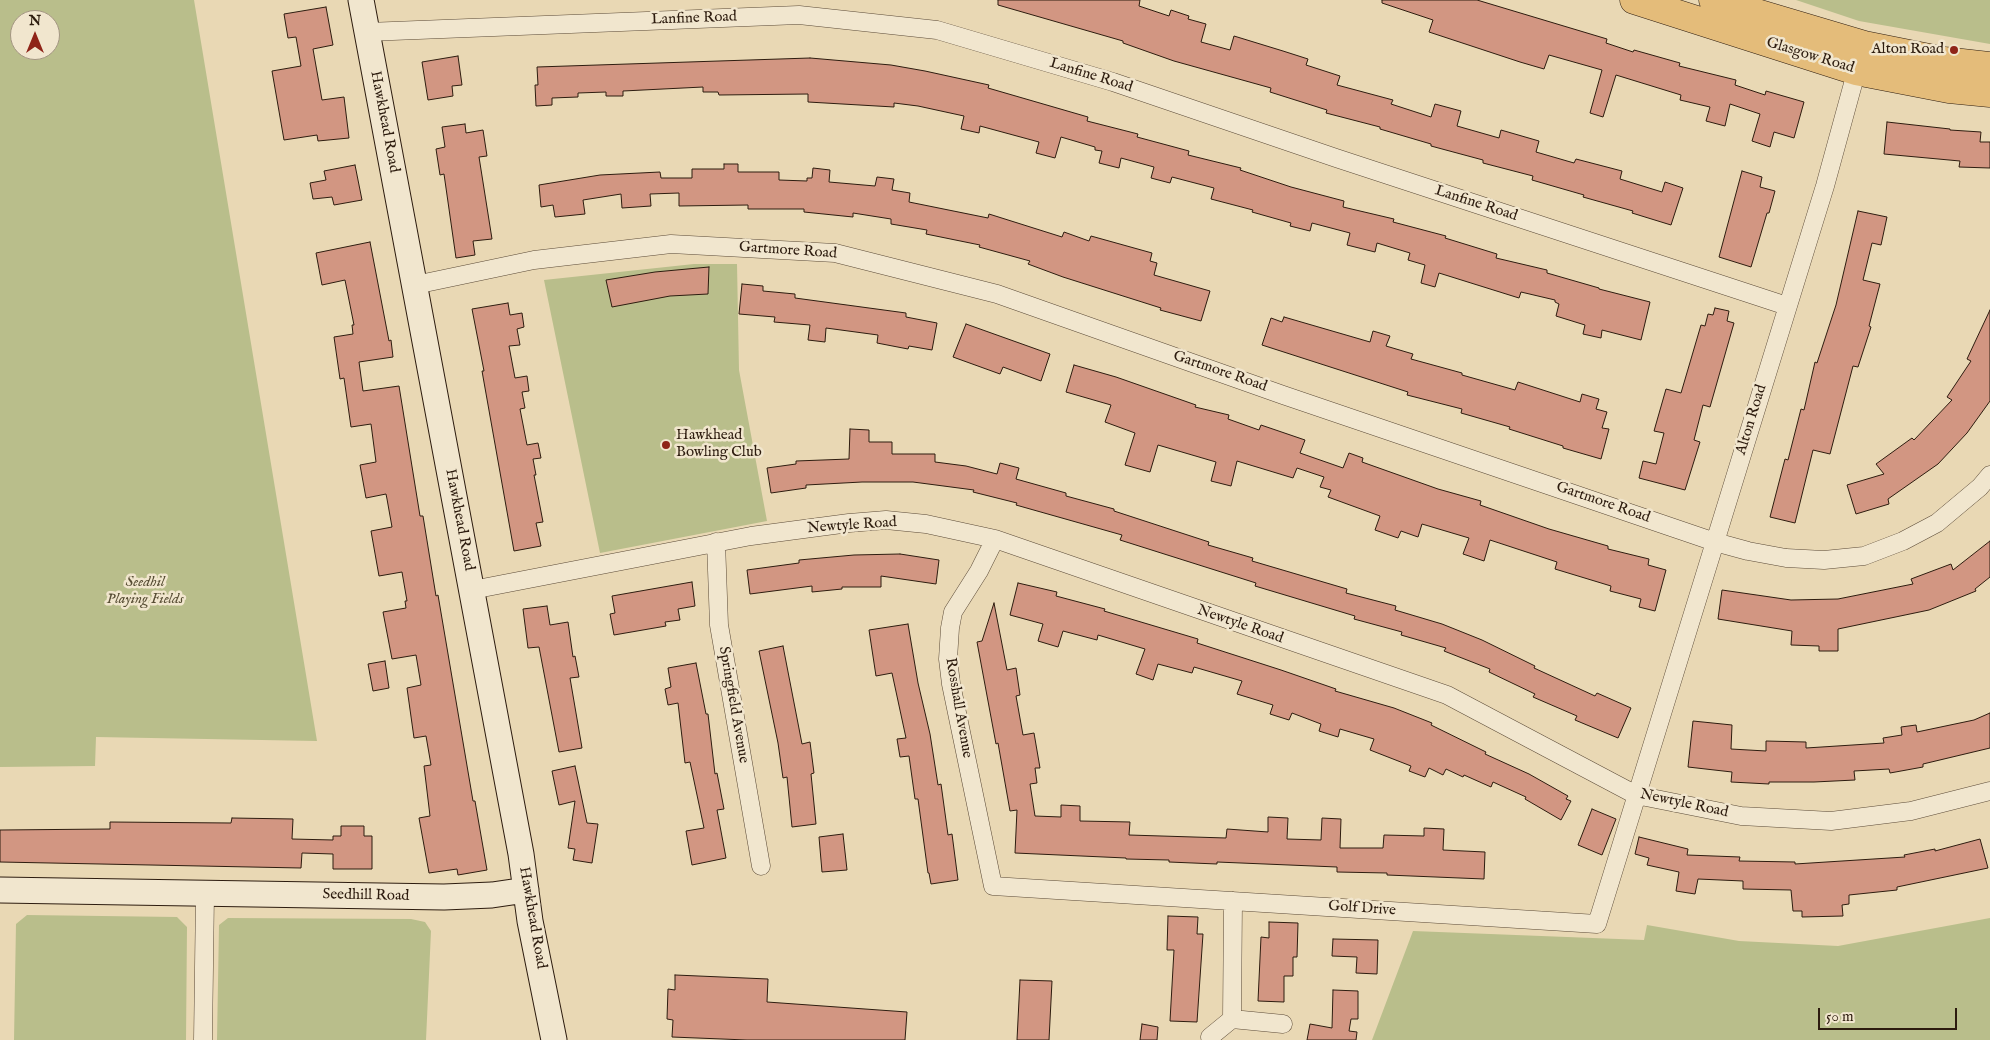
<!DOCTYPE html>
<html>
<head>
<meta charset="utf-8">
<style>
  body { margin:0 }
  #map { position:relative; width:1990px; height:1040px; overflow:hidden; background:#e9d8b4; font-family:"IM FELL English",serif }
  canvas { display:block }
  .north { position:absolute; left:10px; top:10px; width:50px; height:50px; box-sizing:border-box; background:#f1e6ce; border:1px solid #a39582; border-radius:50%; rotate:0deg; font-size:14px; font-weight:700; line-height:20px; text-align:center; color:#2d1c0f }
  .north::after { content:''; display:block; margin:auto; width:18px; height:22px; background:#8f2418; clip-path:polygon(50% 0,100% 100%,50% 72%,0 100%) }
  .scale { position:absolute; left:1818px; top:1008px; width:139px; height:22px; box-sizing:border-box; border:2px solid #2d1c0f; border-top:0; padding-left:6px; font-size:15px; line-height:18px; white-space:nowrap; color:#2d1c0f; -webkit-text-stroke:4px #f1e6ce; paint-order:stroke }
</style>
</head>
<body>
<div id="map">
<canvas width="1990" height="1040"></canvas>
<div class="north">N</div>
<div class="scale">50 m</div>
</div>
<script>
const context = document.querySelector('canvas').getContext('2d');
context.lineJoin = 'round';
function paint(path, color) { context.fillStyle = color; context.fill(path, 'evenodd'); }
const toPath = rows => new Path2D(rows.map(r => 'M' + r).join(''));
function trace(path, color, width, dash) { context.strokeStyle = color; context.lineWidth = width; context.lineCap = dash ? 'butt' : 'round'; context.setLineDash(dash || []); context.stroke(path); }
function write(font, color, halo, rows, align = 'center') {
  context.font = font + ' "IM FELL English",serif'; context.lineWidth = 5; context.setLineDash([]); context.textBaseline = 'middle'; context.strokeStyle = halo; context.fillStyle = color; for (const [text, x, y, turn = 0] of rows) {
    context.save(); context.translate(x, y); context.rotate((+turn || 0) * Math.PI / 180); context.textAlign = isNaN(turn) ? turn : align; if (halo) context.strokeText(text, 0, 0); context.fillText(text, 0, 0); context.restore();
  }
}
paint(toPath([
  [0,0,194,0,317,741,96,737,95,766,0,767],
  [20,20,50,20,50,50,20,50],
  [1796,0,1990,0,1990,44,1859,21],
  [694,264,737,264,739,370,767,521,600,553,544,280],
  [27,915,177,917,187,927,186,1040,14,1040,16,924],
  [228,918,411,919,425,922,431,931,426,1040,217,1040,219,925],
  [1990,918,1990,1040,1372,1040,1413,931,1644,940,1647,925,1739,941,1838,946]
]), '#b9be8b');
const building = toPath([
  [998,0,1140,0,1139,6,1169,16,1171,10,1189,16,1188,19,1206,24,1201,42,1230,50,1234,36,1283,51,1308,59,1306,65,1340,76,1337,85,1393,100,1391,104,1431,117,1435,104,1461,111,1457,126,1499,138,1501,130,1539,141,1536,152,1574,163,1576,159,1622,171,1620,179,1662,192,1665,182,1683,188,1671,225,1632,213,1633,211,1583,197,1584,195,1532,180,1533,176,1483,163,1483,160,1431,146,1431,144,1380,129,1380,127,1326,113,1327,110,1270,92,1271,88,1174,61,1123,43,1123,41,998,5,998,0],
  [1382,0,1477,0,1607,39,1606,43,1633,52,1634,50,1680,63,1679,66,1736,80,1735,85,1765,95,1766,91,1804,102,1794,138,1774,132,1770,147,1752,141,1760,114,1730,104,1725,126,1706,121,1710,107,1680,100,1681,95,1616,75,1603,117,1590,113,1602,70,1549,55,1544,69,1520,62,1429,32,1433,20,1382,3,1382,0],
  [326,7,333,45,313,49,322,100,344,97,349,138,318,141,317,135,284,140,272,71,301,66,296,37,288,38,284,14,326,7],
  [458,56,462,85,452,86,453,96,428,100,422,62,458,56],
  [810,58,891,65,925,71,989,85,988,88,1088,117,1087,121,1138,134,1137,137,1189,151,1188,155,1241,168,1240,170,1291,187,1344,201,1343,207,1394,219,1393,222,1446,236,1445,238,1497,254,1496,258,1547,270,1547,273,1599,288,1599,289,1650,302,1641,340,1602,330,1601,338,1583,334,1585,325,1556,316,1559,304,1555,302,1555,300,1521,292,1519,298,1439,273,1435,287,1421,283,1425,265,1408,260,1410,253,1377,243,1375,252,1347,245,1350,233,1312,223,1310,231,1290,226,1291,223,1252,212,1253,210,1211,199,1214,188,1172,177,1170,183,1151,178,1154,167,1121,158,1119,168,1099,163,1102,151,1095,150,1095,147,1061,137,1055,158,1036,153,1039,142,980,126,979,133,961,129,964,116,918,106,894,103,894,107,808,102,808,94,719,95,718,92,703,92,703,87,623,91,623,96,606,96,606,92,578,93,578,97,552,98,552,105,536,106,535,85,538,85,537,67,810,58],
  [1887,122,1950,129,1950,130,1981,132,1980,142,1990,142,1990,168,1959,167,1960,161,1884,154,1887,122],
  [465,124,466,133,483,130,487,156,479,157,492,239,473,241,475,255,456,258,444,174,440,175,436,149,445,147,442,127,465,124],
  [724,164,738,164,738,172,779,172,779,180,807,181,807,178,812,178,813,168,830,170,829,182,875,186,877,177,894,179,892,190,910,193,909,202,988,218,989,214,1062,237,1064,232,1089,241,1091,236,1152,253,1150,261,1157,263,1154,275,1210,291,1201,321,1160,310,1161,308,1063,277,1028,264,1030,261,979,247,980,245,926,234,927,230,891,224,891,219,853,213,853,217,804,212,804,209,748,209,748,205,679,206,679,193,650,194,651,206,622,208,621,194,583,200,585,214,555,217,553,205,541,207,539,185,600,175,660,172,661,178,692,178,692,169,724,169,724,164],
  [355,165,362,200,334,205,332,197,313,199,310,183,326,180,324,171,355,165],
  [1742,171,1762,177,1760,187,1775,191,1769,213,1767,213,1751,267,1719,257,1742,171],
  [1858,211,1887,217,1881,245,1872,243,1863,280,1880,284,1869,326,1871,327,1858,367,1853,366,1830,454,1813,450,1795,523,1770,517,1785,459,1788,460,1801,409,1804,410,1815,362,1817,363,1836,305,1858,211],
  [370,242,389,341,391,340,393,357,359,362,363,391,399,386,420,516,423,516,436,596,438,595,473,801,475,801,487,870,458,875,457,869,429,873,419,818,430,816,424,766,431,765,426,736,414,738,407,688,421,685,416,655,392,659,383,612,406,608,405,601,407,601,402,572,379,576,371,531,392,527,387,499,386,494,366,498,360,465,376,462,371,424,351,427,344,378,340,379,334,337,353,334,352,325,354,325,345,280,322,285,316,253,370,242],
  [709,267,708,294,670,296,612,307,606,280,655,272,709,267],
  [742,284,763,286,763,291,795,294,795,298,906,313,906,317,937,323,932,350,909,346,908,349,877,343,878,335,826,328,825,342,808,340,810,325,774,322,775,317,739,314,742,284],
  [508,303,510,315,522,313,524,327,517,329,520,345,509,346,515,378,527,376,529,391,522,392,525,408,520,409,527,445,538,443,541,458,533,459,536,475,534,475,543,522,536,523,541,546,514,551,482,371,484,371,472,309,508,303],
  [1715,308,1729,311,1727,321,1734,323,1710,407,1703,405,1694,440,1700,442,1685,490,1639,478,1643,461,1656,464,1664,433,1654,431,1666,389,1681,393,1701,325,1705,326,1708,314,1713,315,1715,308],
  [1990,310,1990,401,1967,433,1938,464,1888,499,1889,504,1856,514,1847,485,1884,474,1876,464,1912,438,1914,440,1952,400,1947,397,1971,361,1967,359,1990,310],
  [1284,317,1370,342,1373,331,1390,336,1386,346,1413,354,1411,359,1462,373,1462,375,1515,390,1518,382,1580,402,1582,394,1599,399,1596,409,1607,412,1602,428,1609,429,1601,459,1563,448,1563,446,1509,429,1510,427,1461,413,1462,409,1407,395,1408,392,1262,345,1271,318,1282,322,1284,317],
  [966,324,1050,354,1041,381,1003,367,1000,374,953,357,966,324],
  [1074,365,1116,377,1196,405,1195,407,1229,415,1228,419,1259,430,1261,425,1305,440,1300,453,1343,468,1349,453,1363,458,1362,462,1438,489,1481,501,1480,505,1549,529,1608,546,1608,549,1649,559,1648,565,1666,570,1655,611,1639,607,1641,599,1610,591,1611,586,1555,569,1557,562,1490,540,1484,561,1463,554,1469,538,1422,524,1418,537,1401,531,1398,538,1375,530,1380,516,1328,497,1331,490,1320,487,1324,477,1297,468,1293,478,1237,461,1231,486,1211,481,1216,462,1158,445,1150,472,1125,465,1135,433,1105,422,1111,405,1066,392,1074,365],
  [850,429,869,430,869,442,892,442,892,454,935,454,935,462,966,466,997,474,1000,463,1019,468,1016,479,1066,493,1066,496,1114,509,1114,511,1209,542,1208,545,1253,558,1252,561,1347,589,1346,593,1396,606,1395,610,1442,624,1482,640,1535,666,1534,668,1595,696,1597,693,1631,708,1618,738,1575,720,1577,716,1533,697,1535,694,1489,672,1490,669,1444,651,1446,648,1401,635,1402,632,1354,619,1355,616,1255,586,1256,583,1120,540,1122,535,1016,505,1017,503,973,492,974,490,913,482,862,482,806,485,806,488,771,493,767,468,796,464,796,461,849,459,850,429],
  [1990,541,1990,577,1975,589,1976,591,1929,610,1838,629,1838,651,1819,651,1819,646,1791,645,1792,631,1718,619,1722,590,1791,600,1838,599,1913,584,1911,579,1951,564,1953,570,1990,541],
  [900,554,939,560,936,584,881,576,881,587,842,587,842,589,812,592,812,586,750,594,747,570,799,563,799,560,854,555,900,554],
  [692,582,695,606,678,609,680,620,665,622,666,626,614,635,610,614,615,613,612,596,692,582],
  [1018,583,1057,592,1056,596,1105,609,1104,611,1198,639,1197,643,1281,670,1336,689,1335,691,1394,708,1432,723,1431,725,1486,752,1485,754,1529,774,1568,796,1566,799,1571,801,1561,820,1525,799,1526,797,1493,782,1491,787,1464,775,1463,777,1446,769,1443,775,1429,768,1425,777,1409,771,1411,766,1370,750,1374,739,1340,729,1338,737,1319,731,1321,724,1292,713,1289,720,1270,714,1273,705,1237,694,1242,681,1194,667,1192,673,1158,664,1153,680,1136,674,1145,649,1098,635,1097,640,1063,631,1058,647,1038,641,1043,624,1010,615,1018,583],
  [994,603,1007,670,1016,668,1020,695,1016,696,1023,735,1034,733,1040,768,1035,768,1037,783,1030,784,1035,816,1061,817,1061,805,1080,806,1080,821,1130,822,1129,835,1226,838,1227,829,1268,832,1268,817,1288,818,1287,839,1321,840,1322,818,1341,819,1340,848,1383,848,1384,835,1424,836,1424,828,1444,829,1443,850,1485,852,1484,879,1387,875,1387,873,1337,872,1337,867,1217,862,1217,864,1169,862,1169,860,1126,859,1126,858,1015,853,1017,810,1010,811,998,743,996,744,977,642,982,641,994,603],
  [547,606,550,625,568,622,573,657,575,656,579,677,570,678,582,748,559,752,539,647,528,648,523,609,547,606],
  [908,624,918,683,930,734,938,785,941,784,948,835,952,834,958,880,931,884,929,873,928,873,918,799,915,799,909,756,900,757,897,739,906,738,892,673,876,676,869,630,908,624],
  [783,646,802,744,810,742,814,773,811,774,816,824,792,827,787,777,783,778,778,743,759,651,783,646],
  [385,661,389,688,373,691,368,664,385,661],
  [696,663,706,714,708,714,715,774,717,773,724,809,717,810,726,858,692,865,686,831,704,828,690,762,685,763,678,703,668,705,665,689,671,687,668,668,696,663],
  [1990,713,1990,748,1923,764,1923,767,1890,773,1889,769,1854,771,1855,780,1814,782,1769,782,1769,784,1731,782,1732,772,1688,767,1693,721,1732,725,1731,749,1766,751,1766,741,1806,742,1806,748,1884,743,1883,738,1902,735,1901,727,1916,725,1917,732,1974,720,1990,713],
  [575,766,587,823,598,824,592,863,573,860,575,849,568,848,575,801,559,805,552,771,575,766],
  [1592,809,1616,819,1602,855,1578,845,1592,809],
  [232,818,293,819,292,839,333,840,333,836,341,836,341,826,364,826,364,836,372,836,372,869,333,869,333,854,302,853,301,868,0,862,0,830,110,829,110,822,231,823,232,818],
  [843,834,847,870,822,872,819,837,843,834],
  [1639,837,1688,849,1687,855,1740,857,1739,861,1795,862,1795,864,1905,857,1904,855,1935,849,1935,851,1980,839,1988,868,1897,887,1897,890,1849,895,1849,904,1842,905,1843,916,1802,917,1802,911,1793,911,1791,890,1743,889,1743,881,1698,879,1695,894,1676,891,1679,872,1647,865,1649,858,1635,854,1639,837],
  [1168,916,1198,917,1197,934,1203,934,1197,1022,1170,1021,1174,950,1167,950,1168,916],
  [1269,922,1298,923,1297,957,1293,957,1293,976,1284,976,1284,1002,1258,1001,1261,937,1269,938,1269,922],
  [1333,939,1378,940,1377,974,1356,973,1357,957,1332,956,1333,939],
  [675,975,768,979,767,1002,907,1012,905,1040,747,1040,672,1037,673,1020,667,1019,668,989,675,990,675,975],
  [1020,980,1052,981,1049,1040,1017,1040,1020,980],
  [1333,990,1358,991,1358,1019,1351,1019,1349,1031,1357,1032,1356,1040,1307,1040,1310,1024,1332,1028,1333,990],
  [1142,1024,1158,1027,1157,1040,1140,1040,1142,1024]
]);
paint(building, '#d29682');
trace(building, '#2d1c0f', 1);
const street = toPath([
  [367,32,799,15,937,30,1113,82,1336,158,1787,306],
  [415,285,534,260,671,244,835,253,997,294,1283,395,1715,542,1748,551,1786,558,1824,560,1864,556,1903,541,1937,523,1980,487,1990,475],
  [995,539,979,571,953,612,950,628,948,659,951,684,993,886,1597,924,1825,186,1859,62],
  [716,542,719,625,761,866],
  [472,590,751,536,849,523,886,520,926,524,995,539,1447,695,1636,795,1741,816,1831,821,1911,811,1990,791],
  [1232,1019,1283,1024],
  [1210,1037,1232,1019,1233,901],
  [203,1040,205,894]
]);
const secondary = toPath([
  [361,0,521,854,530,921,554,1040],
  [0,890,444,897,492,895,526,890]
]);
const primary = toPath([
  [1634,0,1856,71,1949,89,1990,93],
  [1713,0,1864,45,1944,61,1990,66]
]);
trace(street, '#5c4b38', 19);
trace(secondary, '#2d1c0f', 27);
trace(primary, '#2d1c0f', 29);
trace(street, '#f1e6ce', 18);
trace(secondary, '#f1e6ce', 25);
trace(primary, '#e4bc7a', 28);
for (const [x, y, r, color] of [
  [1954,50,5,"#8f2418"],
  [666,445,5,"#8f2418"]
]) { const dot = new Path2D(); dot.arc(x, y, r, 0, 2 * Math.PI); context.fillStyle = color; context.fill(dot); trace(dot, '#f1e6ce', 2); }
write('15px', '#2d1c0f', '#f1e6ce', [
  ["Lanfine Road",694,19,-2],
  ["Glasgow Road",1810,56,17],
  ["Lanfine Road",1091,76,17],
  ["Hawkhead Road",384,122,79],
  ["Lanfine Road",1476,204,18],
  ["Gartmore Road",788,251,4],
  ["Gartmore Road",1220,372,19],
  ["Alton Road",1752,420,-73],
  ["Gartmore Road",1603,503,19],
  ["Hawkhead Road",459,520,79],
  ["Newtyle Road",852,526,-4],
  ["Newtyle Road",1240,625,19],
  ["Springfield Avenue",733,705,80],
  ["Rosshall Avenue",958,708,80],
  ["Newtyle Road",1684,804,12],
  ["Seedhill Road",366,896,1],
  ["Golf Drive",1362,909,4],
  ["Hawkhead Road",532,918,80]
]);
write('15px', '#2d1c0f', '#f1e6ce', [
  ["Alton Road",1944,50],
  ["Hawkhead",676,436,"left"],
  ["Bowling Club",676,453,"left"]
], 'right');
write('italic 15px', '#574d34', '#f1e6ce', [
  ["Seedhil",145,583],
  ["Playing Fields",145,600]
]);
</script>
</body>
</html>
